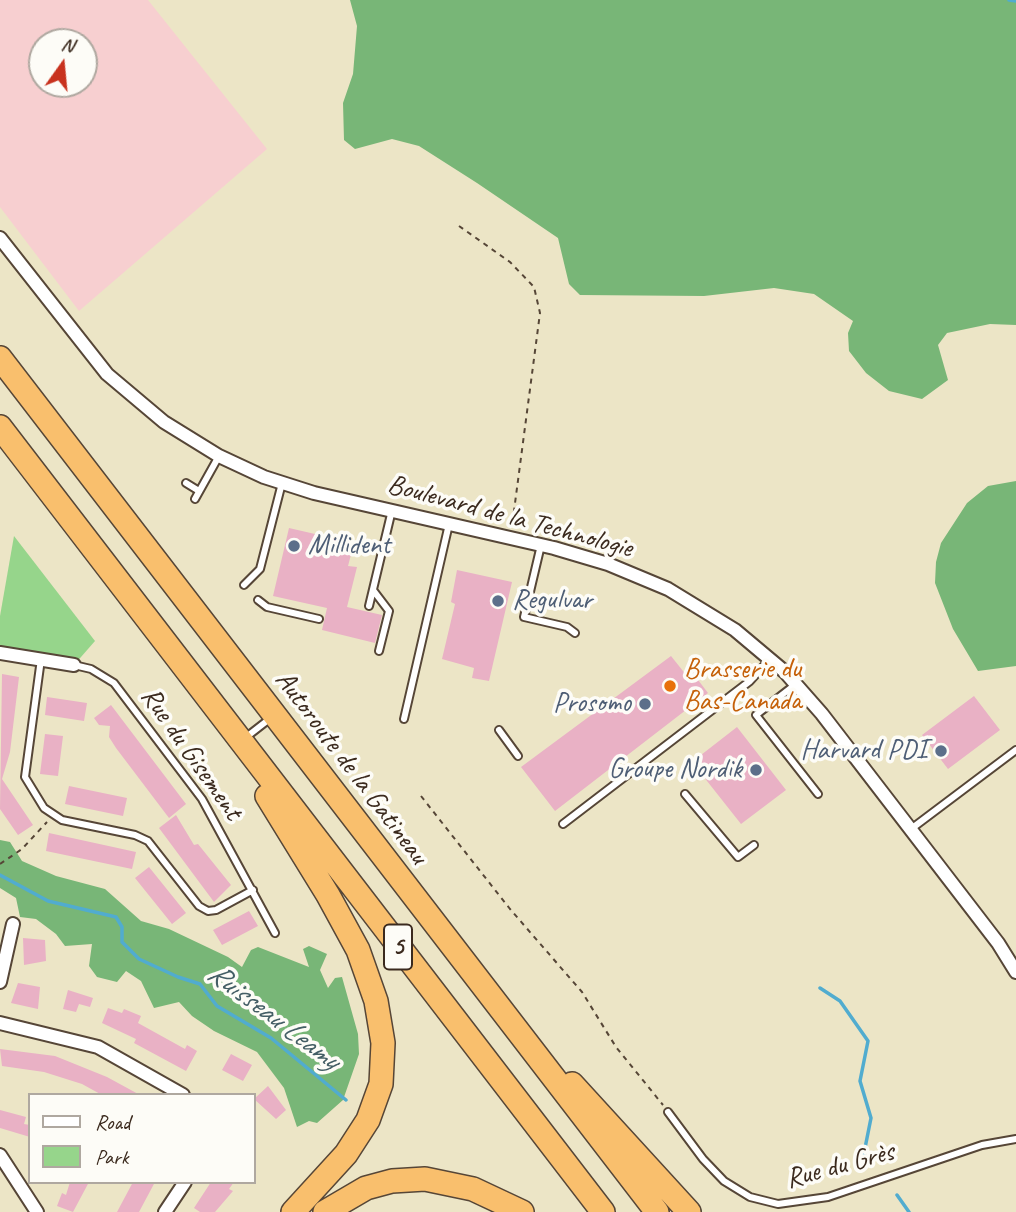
<!DOCTYPE html>
<html>
<head>
<meta charset="utf-8">
<style>
  body { margin:0 }
  #map { position:relative; width:1016px; height:1212px; overflow:hidden; background:#ece5c6; font-family:Caveat,sans-serif }
  canvas { display:block }
  .legend { position:absolute; left:28px; top:1093px; width:228px; height:91px; box-sizing:border-box; background:#fdfcf7; border:2px solid #afa8a0; margin:0; padding:9px 12px; list-style:none; font-size:21px; color:#3b2a1e }
  .legend li { display:flex; align-items:center; gap:14px; height:35px }
  .legend b { width:35px; border:2px solid #afa8a0 }
  .north { position:absolute; left:28px; top:28px; width:70px; height:70px; box-sizing:border-box; background:#fdfcf7; border:2px solid #afa8a0; border-radius:50%; rotate:15deg; font-size:19px; font-weight:700; line-height:28px; text-align:center; color:#3b2a1e }
  .north::after { content:''; display:block; margin:auto; width:24px; height:32px; background:#c8321e; clip-path:polygon(50% 0,100% 100%,50% 72%,0 100%) }
</style>
</head>
<body>
<div id="map">
<canvas width="1016" height="1212"></canvas>
<ul class="legend">
<li><b style="height:9px;background:#fff"></b>Road</li>
<li><b style="height:19px;background:#96d58b"></b>Park</li>
</ul>
<div class="north">N</div>
</div>
<script>
const context = document.querySelector('canvas').getContext('2d');
context.lineJoin = 'round';
function paint(path, color) { context.fillStyle = color; context.fill(path, 'evenodd'); }
const toPath = rows => new Path2D(rows.map(r => 'M' + r).join(''));
function trace(path, color, width, dash) { context.strokeStyle = color; context.lineWidth = width; context.lineCap = dash ? 'butt' : 'round'; context.setLineDash(dash || []); context.stroke(path); }
function write(font, color, halo, rows, align = 'center') {
  context.font = font + ' Caveat,sans-serif'; context.lineWidth = 7; context.setLineDash([]); context.textBaseline = 'middle'; context.strokeStyle = halo; context.fillStyle = color; for (const [text, x, y, turn = 0] of rows) {
    context.save(); context.translate(x, y); context.rotate((+turn || 0) * Math.PI / 180); context.textAlign = isNaN(turn) ? turn : align; if (halo) context.strokeText(text, 0, 0); context.fillText(text, 0, 0); context.restore();
  }
}
paint(toPath([
  [0,0,148,0,267,149,79,311,0,207],
  [42,42,84,42,84,84,42,84]
]), '#f7cfd0');
paint(toPath([
  [14,536,95,641,74,665,0,653,0,616]
]), '#96d58b');
paint(toPath([
  [350,0,1016,0,1016,325,990,324,947,333,938,345,948,380,922,399,889,391,866,373,849,351,848,333,853,321,814,294,774,288,704,296,580,295,569,284,558,238,477,183,419,146,392,139,355,149,344,140,343,103,353,74,357,26],
  [1016,481,1016,666,978,671,953,629,935,583,936,562,941,543,967,503,988,486],
  [0,840,10,842,22,861,56,876,105,889,141,921,169,929,228,957,242,967,251,950,258,947,309,967,303,949,309,946,327,954,320,970,328,988,335,978,342,977,358,1034,359,1054,343,1100,317,1123,309,1121,297,1127,284,1088,257,1052,214,1031,192,1016,179,1002,154,1008,141,981,126,971,117,982,97,977,89,966,92,944,65,946,56,934,36,919,20,917,16,898,0,888]
]), '#78b677');
trace(toPath([
  [1009,0,1016,1],
  [0,875,48,901,116,917,122,927,122,942,139,959,178,977,200,984,217,1006,271,1038,346,1100],
  [820,988,840,1001,868,1041,860,1081,871,1118,864,1153,866,1162],
  [897,1195,909,1212]
]), '#51accf', 3.5);
paint(toPath([
  [289,528,354,543,348,566,357,567,347,607,382,615,375,643,322,630,327,608,273,596],
  [457,570,512,582,489,681,472,678,474,668,442,659,455,604,451,602],
  [671,656,687,676,692,672,708,693,555,811,521,767],
  [2,674,19,677,10,752,2,779,33,825,18,835,0,809],
  [974,696,1000,730,948,769,922,735],
  [47,697,87,703,84,721,45,715],
  [111,705,186,804,169,818,116,748,109,737,110,726,99,725,94,718],
  [737,727,786,790,741,824,692,762],
  [45,734,63,736,58,776,40,774],
  [69,786,127,798,123,816,65,804],
  [176,815,194,845,198,844,231,885,214,902,159,828],
  [49,833,136,852,132,869,46,851],
  [149,867,186,913,172,924,135,878],
  [249,911,258,926,222,945,213,930],
  [23,938,45,940,46,961,24,965],
  [18,983,40,987,38,1009,11,1003],
  [68,990,93,998,90,1007,79,1004,76,1012,63,1009],
  [108,1008,122,1013,124,1009,141,1016,138,1023,185,1049,187,1045,197,1051,186,1071,134,1043,136,1039,102,1023],
  [0,1049,55,1056,107,1077,140,1095,102,1095,82,1084,44,1072,2,1066],
  [231,1054,252,1065,243,1081,222,1070],
  [268,1086,286,1110,276,1119,254,1099],
  [0,1110,26,1117,24,1124,30,1125,30,1137,0,1128],
  [70,1182,89,1182,73,1212,57,1206,62,1193,66,1195],
  [133,1182,155,1182,139,1212,117,1212],
  [211,1182,234,1182,229,1189,233,1191,215,1212,200,1212,194,1208]
]), '#e9b1c5');
const service = toPath([
  [186,483,199,491],
  [195,499,219,456],
  [541,545,524,617,567,627,575,633],
  [244,585,260,569,282,483],
  [373,590,389,611,379,651],
  [258,600,267,607,319,619],
  [369,606,392,510],
  [41,659,25,777,44,808,62,820,135,835,148,841,199,906,208,911,216,910,253,890],
  [74,665,91,669,114,683,202,799,275,933],
  [796,684,756,715,818,794],
  [404,719,449,524],
  [499,730,518,756],
  [245,738,272,717],
  [685,794,738,857,754,845],
  [563,824,750,681,769,660],
  [911,829,1016,750],
  [668,1112,703,1159,724,1181,750,1197,778,1204,828,1197,982,1145,1016,1139]
]);
const minor = toPath([
  [0,238,107,374,164,422,219,456,264,477,314,493,554,548,608,564,668,589,735,630,785,672,822,714,998,943,1016,972],
  [0,653,74,665],
  [0,982,13,924],
  [0,1023,98,1047,183,1095],
  [0,1155,37,1212],
  [165,1212,185,1182]
]);
const motorway = toPath([
  [0,358,657,1212],
  [0,427,603,1212],
  [267,796,328,895,358,950,376,1001,383,1043,381,1084,368,1120,346,1154,293,1212],
  [572,1084,689,1212],
  [325,1212,366,1188,392,1181,425,1179,473,1189,522,1212]
]);
trace(service, '#564637', 10);
trace(minor, '#564637', 16);
trace(motorway, '#564637', 26);
trace(toPath([
  [459,226,510,262,534,287,540,313,512,526],
  [421,796,510,909,582,992,616,1047,663,1105],
  [0,864,22,849,47,822]
]), '#564637', 2, [5, 5]);
trace(service, '#fff', 6);
trace(minor, '#fff', 12);
trace(motorway, '#f9bf6d', 23);
for (const [x, y, r, color] of [
  [294,546,7,"#5c6f8a"],
  [498,601,7,"#5c6f8a"],
  [670,686,7,"#e8710a"],
  [645,704,7,"#5c6f8a"],
  [941,751,7,"#5c6f8a"],
  [756,770,7,"#5c6f8a"]
]) { const dot = new Path2D(); dot.arc(x, y, r, 0, 2 * Math.PI); context.fillStyle = color; context.fill(dot); trace(dot, '#fdfcf7', 2.5); }
for (const [x, y, w] of [
  [398,947,28]
]) { const box = new Path2D(); box.roundRect(x - w / 2, y - 22.5, w, 45, 5); context.fillStyle = '#fdfcf7'; context.fill(box); trace(box, '#3b2a1e', 2); }
write('bold 26px', '#3b2a1e', null, [
  ["5",398,947]
]);
write('28px', '#3b2a1e', '#fdfcf7', [
  ["Boulevard de la Technologie",510,517,15],
  ["Rue du Gisement",191,754,55],
  ["Autoroute de la Gatineau",351,768,53],
  ["Rue du Grès",840,1166,-15]
]);
write('28px', '#4e5e75', '#fdfcf7', [
  ["Millident",308,546,"left"],
  ["Regulvar",512,601,"left"],
  ["Prosomo",631,704],
  ["Harvard PDI",927,751],
  ["Groupe Nordik",742,770]
], 'right');
write('28px', '#c56008', '#fdfcf7', [
  ["Brasserie du",684,670],
  ["Bas-Canada",684,702]
], 'left');
write('italic 30px', '#445e65', '#fdfcf7', [
  ["Ruisseau Leamy",273,1017,37]
]);
</script>
</body>
</html>
